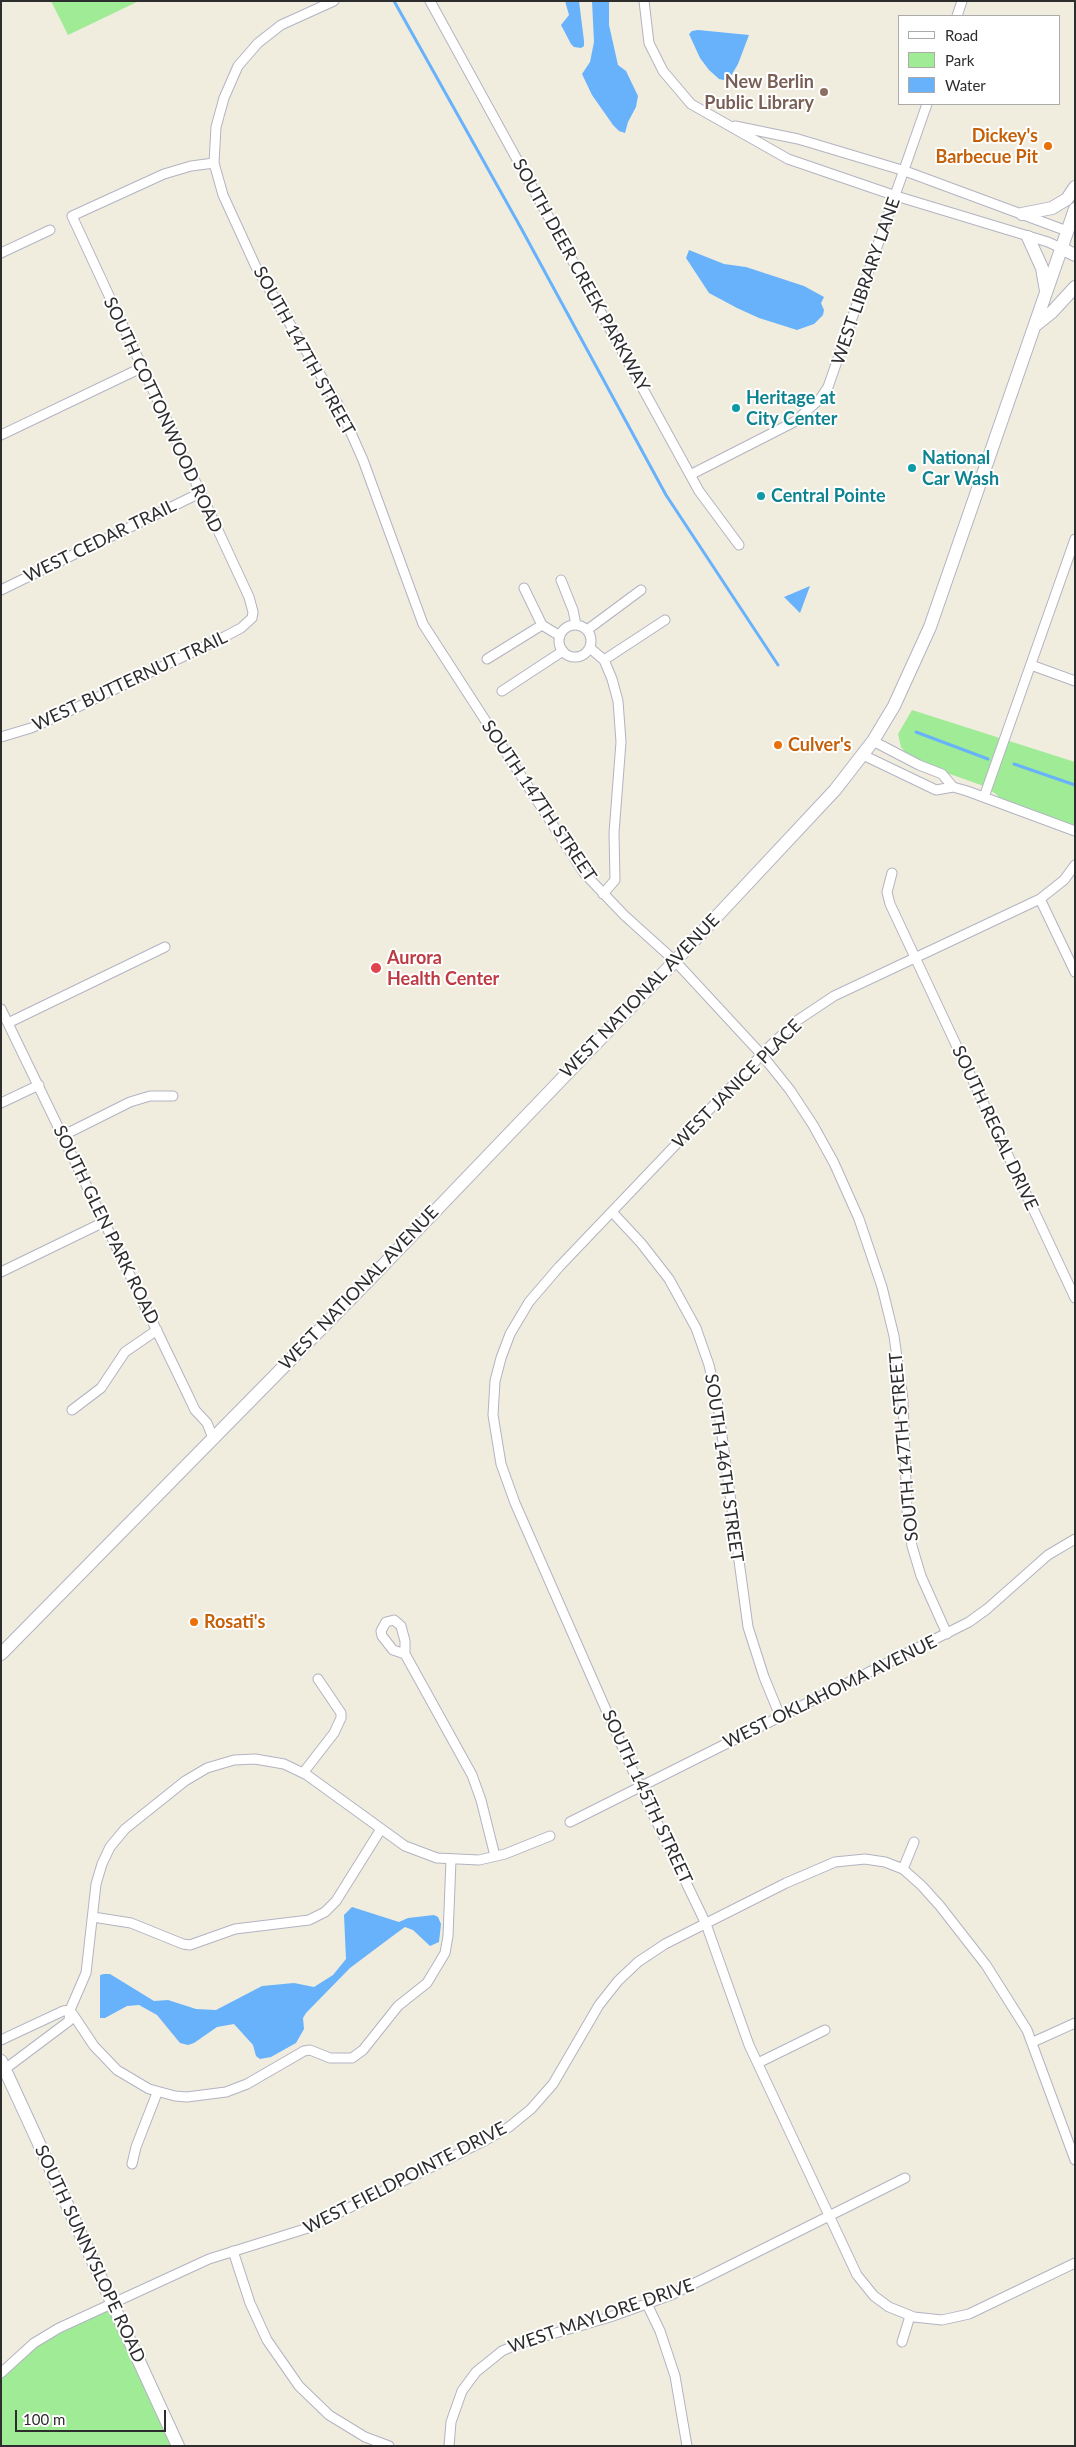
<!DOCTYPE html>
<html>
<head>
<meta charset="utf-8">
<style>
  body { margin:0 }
  #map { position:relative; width:1076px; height:2447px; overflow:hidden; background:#f0eddf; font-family:Lato,sans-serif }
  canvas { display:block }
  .frame { position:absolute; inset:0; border:2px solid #2d2d2d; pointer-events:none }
  .legend { position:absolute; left:898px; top:15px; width:162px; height:90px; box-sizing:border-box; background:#fff; border:1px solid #ababab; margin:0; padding:6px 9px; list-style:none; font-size:15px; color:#2d2d2d }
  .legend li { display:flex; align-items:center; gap:10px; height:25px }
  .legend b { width:25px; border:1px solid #ababab }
  .scale { position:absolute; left:15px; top:2410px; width:151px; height:22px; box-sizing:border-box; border:2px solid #2d2d2d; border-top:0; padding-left:6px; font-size:15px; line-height:18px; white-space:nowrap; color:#2d2d2d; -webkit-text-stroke:4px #fff; paint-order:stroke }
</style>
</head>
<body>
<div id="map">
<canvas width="1076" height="2447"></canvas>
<div class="frame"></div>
<ul class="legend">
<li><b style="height:6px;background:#fff"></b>Road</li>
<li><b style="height:14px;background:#9feb96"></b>Park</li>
<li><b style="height:14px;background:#68b1fb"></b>Water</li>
</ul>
<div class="scale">100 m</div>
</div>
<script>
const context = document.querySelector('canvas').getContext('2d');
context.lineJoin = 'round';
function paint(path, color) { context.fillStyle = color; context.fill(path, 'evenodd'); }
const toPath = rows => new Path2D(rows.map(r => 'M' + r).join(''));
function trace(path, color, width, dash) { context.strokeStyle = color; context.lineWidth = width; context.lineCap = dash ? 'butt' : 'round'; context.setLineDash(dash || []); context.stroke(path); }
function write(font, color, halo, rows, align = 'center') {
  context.font = font + ' Lato,sans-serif'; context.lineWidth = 4; context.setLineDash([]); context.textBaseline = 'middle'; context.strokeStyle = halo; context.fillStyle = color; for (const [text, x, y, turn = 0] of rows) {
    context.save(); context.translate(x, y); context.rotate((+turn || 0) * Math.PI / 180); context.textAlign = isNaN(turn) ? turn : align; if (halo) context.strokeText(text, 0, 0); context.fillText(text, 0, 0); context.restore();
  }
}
paint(toPath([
  [51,1,139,1,68,35],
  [912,710,1075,762,1075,826,1002,801,996,794,981,785,944,772,905,752,901,747,898,734],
  [113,2304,178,2446,1,2446,1,2373,34,2343]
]), '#9feb96');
paint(toPath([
  [565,1,579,1,584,41,584,46,581,48,574,47,571,44,561,25,569,15],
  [592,1,609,1,609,25,618,65,626,71,638,96,636,107,628,122,625,133,619,131,613,125,592,95,582,74,590,62,594,42],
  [698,30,749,35,738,64,728,81,719,79,709,70,700,58,689,34,692,31],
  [689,250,724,264,746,267,804,286,824,297,821,303,824,310,823,315,814,324,797,330,759,318,737,308,709,293,686,258],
  [810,586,800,613,784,597],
  [352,1907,399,1922,408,1918,434,1915,438,1917,441,1924,439,1942,430,1946,413,1930,405,1927,394,1935,350,1968,306,2013,303,2018,304,2029,296,2043,271,2057,260,2059,256,2056,253,2045,234,2024,217,2027,194,2043,188,2045,180,2043,157,2015,139,2005,127,2006,105,2018,100,2018,100,1975,104,1974,110,1974,154,2001,168,2000,196,2009,216,2010,262,1986,294,1983,314,1987,333,1975,346,1959,344,1915]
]), '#68b1fb');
trace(toPath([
  [394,1,521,228,666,495,778,665],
  [916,732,988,759],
  [1014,764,1075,785]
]), '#68b1fb', 3);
const street = toPath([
  [334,1,281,25,258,43,238,66,224,98,216,127,214,163,223,195,256,267,339,406,363,460,423,624,584,873,624,915,675,961,762,1055,790,1090,813,1125,834,1163,859,1219,882,1287,894,1336,903,1400,907,1511,912,1546,921,1576,947,1634],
  [430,1,699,491,739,545],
  [644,1,649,43,663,71,691,104,788,159,896,196,1048,242,1061,248],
  [957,16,962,1],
  [735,126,798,139,905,171,1067,231],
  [1,253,50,230],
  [1,435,141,368],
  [690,475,794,422,820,399,828,387,927,104],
  [561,580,573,610,576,625],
  [524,588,542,625],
  [1,590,200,493],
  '559 641a16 16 0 1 1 32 0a16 16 0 1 1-32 0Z',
  [587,630,641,590],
  [590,648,604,660,612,679,618,701,621,742,614,833,615,880,603,894],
  [487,659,542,625,560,636],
  [604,660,665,620],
  [1031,665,1075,681],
  [502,691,563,651],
  [1,737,31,728,63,714,224,637,241,628,252,618,253,612,249,597,72,216,164,174,191,166,214,163],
  [873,741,919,765,942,774,953,787],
  [863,755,936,790,953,787,967,791,1075,831],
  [984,797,1075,539],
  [1075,865,1064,880,1040,899,834,996,798,1020,771,1045,559,1267,529,1302,510,1334,501,1358,495,1381,493,1415,501,1464,515,1503,640,1787,706,1924,749,2045,857,2275,874,2296,889,2307,914,2317,942,2320,969,2314,1075,2263],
  [892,873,887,892,890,904,1075,1298],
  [1040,899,1075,972],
  [1,1009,186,1391,195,1410,207,1423,213,1438],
  [8,1023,165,947],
  [1,1103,39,1085],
  [62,1136,130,1102,150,1096,173,1096],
  [613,1213,641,1243,669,1279,696,1328,709,1365,718,1406,748,1627,764,1677,780,1716],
  [1,1272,104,1222],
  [72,1410,101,1388,125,1352,157,1330],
  [405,1654,393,1650,382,1636,381,1631,386,1622,394,1620,401,1626,405,1641,405,1654,472,1775,481,1800,495,1856],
  [303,1773,334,1733,341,1718,341,1713,318,1679],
  [570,1822,969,1622,987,1609,1048,1555,1075,1539],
  [903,1869,914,1842],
  [93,1917,131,1923,183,1944,190,1945,235,1929,309,1920,325,1912,336,1901,381,1829],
  [70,2010,94,2046,117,2070,149,2089,175,2096,187,2097,226,2092,247,2084,304,2051,310,2050,330,2058,352,2058,363,2050,398,2006,427,1983,445,1953,448,1936,451,1860],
  [1,2040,63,2011,70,2010],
  [1033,2042,1075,2023],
  [758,2063,825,2030],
  [5,2069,69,2021,70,2010,86,1973,96,1884,102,1864,110,1847,125,1829,185,1781,207,1768,234,1760,255,1759,284,1764,307,1775,405,1846,437,1858,479,1860,505,1854,550,1836],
  [132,2164,136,2147,157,2093],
  [233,2251,250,2303,267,2340,299,2386,329,2415,365,2437,389,2446],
  [647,2304,660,2331,675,2376,687,2446],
  [902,2342,910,2316],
  [1,2373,34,2343,59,2328,209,2259,308,2228,484,2141,509,2127,531,2109,553,2084,599,2005,618,1981,638,1962,665,1944,786,1883,835,1862,865,1859,885,1862,903,1869,922,1886,940,1906,986,1965,1027,2030,1075,2160],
  [449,2446,451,2422,462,2391,476,2372,502,2351,518,2344,610,2317,671,2295,905,2178]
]);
const secondary = toPath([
  [1022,214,1052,208,1067,199,1075,187],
  [1028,237,1042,268,1046,291],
  [1061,248,1075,255],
  [1037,324,1052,312,1075,287],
  [1,1654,367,1282,675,961,835,790,873,741,894,706,930,627,1075,209],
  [1,2061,178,2446]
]);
trace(street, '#b3b3c2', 11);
trace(secondary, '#b3b3c2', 14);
trace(street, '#fff', 9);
trace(secondary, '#fff', 12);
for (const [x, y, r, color] of [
  [824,92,5,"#8d6e63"],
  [1048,146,5,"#e8710a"],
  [736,408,5,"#0f9aa8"],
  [912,468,5,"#0f9aa8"],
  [761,496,5,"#0f9aa8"],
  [778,745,5,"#e8710a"],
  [376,968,6,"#e0444e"],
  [194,1622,5,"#e8710a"]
]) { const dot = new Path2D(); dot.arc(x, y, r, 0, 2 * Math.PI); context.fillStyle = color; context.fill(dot); trace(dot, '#fff', 2); }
write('bold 18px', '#785e54', '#fff', [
  ["New Berlin",814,82],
  ["Public Library",814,103]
], 'right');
write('bold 18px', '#c56008', '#fff', [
  ["Dickey's",1038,136,"right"],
  ["Barbecue Pit",1038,157,"right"],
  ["Culver's",788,745],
  ["Rosati's",204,1622]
], 'left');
write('18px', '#2d2d2d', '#fff', [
  ["SOUTH DEER CREEK PARKWAY",581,275,61],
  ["WEST LIBRARY LANE",866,281,-71],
  ["SOUTH 147TH STREET",304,351,61],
  ["SOUTH COTTONWOOD ROAD",163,415,65],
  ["WEST CEDAR TRAIL",100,541,-26],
  ["WEST BUTTERNUT TRAIL",130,681,-25],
  ["SOUTH 147TH STREET",539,801,56],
  ["WEST NATIONAL AVENUE",640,996,-46],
  ["WEST JANICE PLACE",737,1084,-45],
  ["SOUTH REGAL DRIVE",995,1128,65],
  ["SOUTH GLEN PARK ROAD",106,1225,64],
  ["WEST NATIONAL AVENUE",359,1288,-46],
  ["SOUTH 147TH STREET",904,1447,-95],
  ["SOUTH 146TH STREET",724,1468,82],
  ["WEST OKLAHOMA AVENUE",830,1692,-26],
  ["SOUTH 145TH STREET",647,1797,65],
  ["WEST FIELDPOINTE DRIVE",405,2178,-27],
  ["SOUTH SUNNYSLOPE ROAD",90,2254,65],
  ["WEST MAYLORE DRIVE",601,2316,-19]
]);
write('bold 18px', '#0d838f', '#fff', [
  ["Heritage at",746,398],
  ["City Center",746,419],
  ["National",922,458],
  ["Car Wash",922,479],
  ["Central Pointe",771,496]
], 'left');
write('bold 18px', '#be3a42', '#fff', [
  ["Aurora",387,958],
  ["Health Center",387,979]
], 'left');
</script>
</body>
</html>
